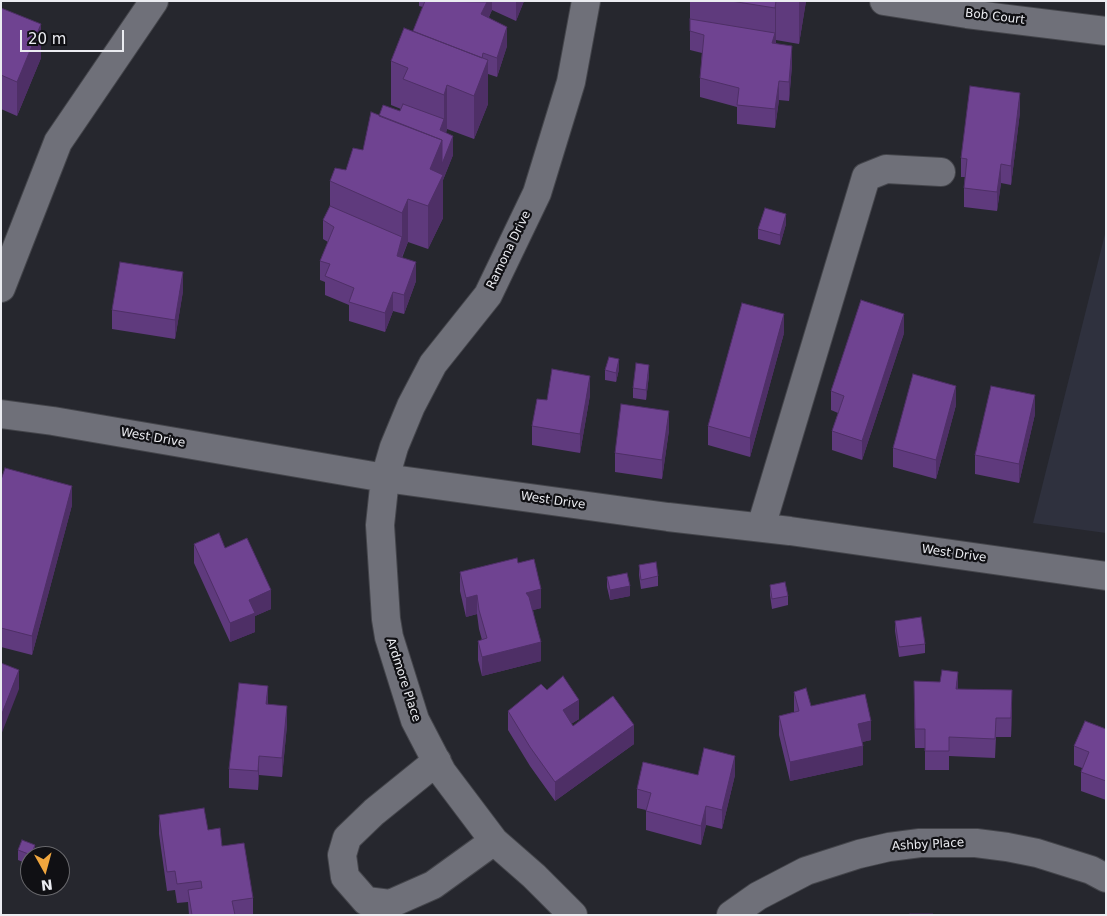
<!DOCTYPE html>
<html>
<head>
<meta charset="utf-8">
<style>
  body { margin:0 }
  #map { position:relative; width:1107px; height:916px; overflow:hidden; background:#26272e; font-family:"DejaVu Sans",sans-serif }
  canvas { display:block }
  .frame { position:absolute; inset:0; border:2px solid #ebecf1; pointer-events:none }
  .north { position:absolute; left:20px; top:846px; width:50px; height:50px; box-sizing:border-box; background:#101014; border:1px solid #68686c; border-radius:50%; rotate:173deg; font-size:14px; font-weight:700; line-height:20px; text-align:center; color:#ebecf1 }
  .north::after { content:''; display:block; margin:auto; width:18px; height:22px; background:#f0a63e; clip-path:polygon(50% 0,100% 100%,50% 72%,0 100%) }
  .scale { position:absolute; left:20px; top:30px; width:104px; height:22px; box-sizing:border-box; border:2px solid #ebecf1; border-top:0; padding-left:6px; font-size:15px; line-height:18px; white-space:nowrap; color:#ebecf1; -webkit-text-stroke:4px #101014; paint-order:stroke }
</style>
</head>
<body>
<div id="map">
<canvas width="1107" height="916"></canvas>
<div class="frame"></div>
<div class="north">N</div>
<div class="scale">20 m</div>
</div>
<script>
const context = document.querySelector('canvas').getContext('2d');
context.lineJoin = 'round';
function paint(path, color) { context.fillStyle = color; context.fill(path, 'evenodd'); }
const toPath = rows => new Path2D(rows.map(r => 'M' + r).join(''));
function trace(path, color, width, dash) { context.strokeStyle = color; context.lineWidth = width; context.lineCap = dash ? 'butt' : 'round'; context.setLineDash(dash || []); context.stroke(path); }
function write(font, color, halo, rows, align = 'center') {
  context.font = font + ' "DejaVu Sans",sans-serif'; context.lineWidth = 4.5; context.setLineDash([]); context.textBaseline = 'middle'; context.strokeStyle = halo; context.fillStyle = color; for (const [text, x, y, turn = 0] of rows) {
    context.save(); context.translate(x, y); context.rotate((+turn || 0) * Math.PI / 180); context.textAlign = isNaN(turn) ? turn : align; if (halo) context.strokeText(text, 0, 0); context.fillText(text, 0, 0); context.restore();
  }
}
paint(toPath([
  [1106,230,1106,533,1033,523]
]), '#2f313e');
const minor = toPath([
  [884,1,967,14,1106,31],
  [1,288,58,142,154,1],
  [1,414,53,421,385,478,668,517,790,531,1106,576],
  [761,527,866,177,886,169,941,172],
  [437,761,374,812,347,838,342,855,345,877,366,901,390,904,433,885,494,841],
  [573,915,534,876,494,841,442,772,415,720,389,637,386,619,380,525,385,478,394,447,411,406,433,364,488,295,537,193,571,82,586,1],
  [731,915,758,896,806,871,859,854,889,847,920,843,976,843,1007,847,1037,853,1091,870,1106,878]
]);
trace(minor, '#44454b', 30);
trace(minor, '#6f7079', 28);
paint(toPath([
  [419,1,524,1,516,21,492,10,489,17,507,46,497,77,488,74,488,104,474,139,447,129,446,133,453,155,443,180,443,218,428,249,408,242,402,258,416,281,404,314,393,311,385,332,349,321,349,305,325,295,325,282,320,280,320,261,328,242,323,239,323,220,330,206,330,181,346,170,363,150,379,116,400,111,401,109,391,105,391,61,413,31,423,7,419,6],
  [690,1,806,1,799,44,776,40,776,43,792,65,789,101,779,100,775,128,737,124,737,107,700,97,700,78,702,53,690,50],
  [1,8,41,58,17,116,1,109],
  [1020,112,1011,185,1001,183,997,211,964,207,964,188,965,177,961,177,961,158],
  [786,224,780,245,758,239,758,229],
  [183,291,175,339,112,329,112,310],
  [784,333,750,457,708,445,708,426],
  [904,333,862,460,832,450,832,431,838,413,831,410,831,391],
  [619,369,616,382,605,380,605,370],
  [649,375,646,400,633,398,633,388],
  [590,395,580,453,532,445,532,426,547,400],
  [956,405,936,479,893,467,893,448],
  [1035,414,1019,483,975,474,975,455],
  [669,430,662,479,615,472,615,453],
  [1,480,72,505,32,655,1,647],
  [194,544,225,548,271,609,255,616,255,632,230,642,194,563],
  [518,563,541,608,533,610,541,661,482,676,478,660,478,641,482,640,479,629,477,614,466,617,460,591,460,572],
  [639,565,658,576,658,586,641,589,639,575],
  [607,577,630,596,610,600,607,587],
  [770,585,788,596,788,605,772,609,770,595],
  [895,621,925,644,925,653,899,657,895,631],
  [958,689,1012,709,1011,737,996,737,995,758,949,756,949,770,925,770,925,748,915,748,914,700],
  [794,692,811,706,871,740,862,742,863,765,790,781,779,735,779,716,794,712],
  [268,704,287,725,282,777,259,775,258,790,229,788,229,769],
  [508,711,579,719,571,724,573,726,634,744,555,801,530,766,508,730],
  [1106,729,1106,800,1081,791,1081,772,1082,768,1074,765,1074,746],
  [698,775,735,775,722,829,706,825,701,845,646,830,646,810,637,808,637,789],
  [159,815,222,846,253,898,253,915,189,915,188,902,177,903,175,890,167,891,159,834],
  [18,850,35,855,34,856,30,856,30,865,18,860]
]), '#5f3a7d');
paint(toPath([
  [487,1,492,1,492,10,481,33,481,14],
  [516,1,524,1,516,21],
  [776,1,776,40,775,52,772,43,775,33,775,8],
  [799,1,806,1,799,44],
  [41,24,41,58,17,116,17,82],
  [507,27,507,46,497,77,497,58],
  [792,46,792,65,789,101,789,82],
  [483,53,483,71,488,60,488,104,474,139,474,79],
  [779,81,779,100,775,128,775,109],
  [447,85,447,129,444,138,453,136,453,155,443,180,443,218,428,249,428,206,430,169,440,130,444,119,444,95],
  [1020,93,1020,112,1011,185,1011,166],
  [1001,164,1001,183,997,211,997,192],
  [408,199,408,242,402,256,397,275,397,256,402,237,402,213],
  [786,214,786,224,780,245,780,235],
  [416,262,416,281,404,314,404,295],
  [183,272,183,291,175,339,175,320],
  [393,292,393,311,385,332,385,313],
  [784,314,784,333,750,457,750,438],
  [904,314,904,333,862,460,862,441],
  [619,359,619,369,616,382,616,373],
  [649,365,649,375,646,400,646,390],
  [590,376,590,395,580,453,580,434],
  [956,386,956,405,936,479,936,460],
  [1035,395,1035,414,1019,483,1019,464],
  [669,411,669,430,662,479,662,460],
  [72,486,72,505,32,655,32,636],
  [630,586,630,596,610,600,610,590],
  [541,589,541,608,526,612,526,593],
  [271,590,271,609,255,616,255,632,230,642,230,623,249,600],
  [477,595,477,614,466,617,466,598],
  [541,642,541,661,482,676,482,657],
  [19,670,19,689,1,735,1,716],
  [958,672,958,691,956,689],
  [268,686,268,705,266,704],
  [1012,690,1012,709,1011,737,1011,718],
  [579,700,579,719,563,729,563,710],
  [287,706,287,725,282,777,282,758],
  [871,721,871,740,858,743,858,724],
  [634,725,634,744,555,801,555,782],
  [863,746,863,765,790,781,790,762],
  [259,756,259,775,258,790,258,771],
  [735,756,735,775,722,829,722,810],
  [706,806,706,825,701,845,701,826],
  [35,845,35,855,34,856,31,856]
]), '#4e2f66');
const building = toPath([
  [425,1,487,2,481,14,507,27,497,58,483,53,482,58,413,31,425,1],
  [731,1,776,1,775,8,731,1],
  [1,8,41,24,17,82,1,75,1,8],
  [690,19,775,33,772,43,792,46,789,82,779,81,775,109,737,105,739,88,700,78,704,35,690,31,690,19],
  [404,28,488,60,474,96,447,85,444,95,403,79,408,68,391,61,404,28],
  [970,86,1020,93,1011,166,1001,164,997,192,964,188,967,159,961,158,970,86],
  [403,104,444,119,440,130,453,136,442,164,442,140,379,116,383,105,400,111,403,104],
  [371,112,442,140,430,169,443,175,428,206,408,199,402,213,330,181,335,168,346,170,353,148,363,150,371,112],
  [330,206,402,237,397,256,416,262,404,295,393,292,385,313,349,302,354,288,325,276,330,264,320,261,334,227,323,220,330,206],
  [765,208,786,214,780,235,758,229,765,208],
  [120,262,183,272,175,320,112,310,120,262],
  [861,300,904,314,862,441,832,431,844,396,831,391,861,300],
  [742,303,784,314,750,438,708,426,742,303],
  [609,357,619,359,616,373,605,370,609,357],
  [636,363,649,365,646,390,633,388,636,363],
  [552,369,590,376,580,434,532,426,537,399,547,400,552,369],
  [913,374,956,386,936,460,893,448,913,374],
  [991,386,1035,395,1019,464,975,455,991,386],
  [621,404,669,411,662,460,615,453,621,404],
  [5,468,72,486,32,636,1,628,1,480,5,468],
  [219,533,225,548,247,538,271,590,249,600,255,613,230,623,194,544,219,533],
  [517,558,518,563,534,559,541,589,526,593,529,597,541,642,482,657,478,641,487,638,479,610,477,595,466,598,460,572,517,558],
  [656,562,658,576,641,580,639,565,656,562],
  [627,573,630,586,610,590,607,577,627,573],
  [785,582,788,596,772,599,770,585,785,582],
  [921,617,925,644,899,647,895,621,921,617],
  [1,663,19,670,1,716,1,663],
  [942,670,958,672,956,689,1012,690,1011,718,996,718,995,739,949,737,949,751,925,751,925,729,915,729,914,681,940,682,942,670],
  [563,676,579,700,563,710,573,726,613,696,634,725,555,782,530,747,508,711,541,684,547,690,563,676],
  [239,683,268,686,266,704,287,706,282,758,259,756,258,771,229,769,239,683],
  [806,688,811,706,865,694,871,721,858,724,863,746,790,762,779,716,799,711,794,692,806,688],
  [1085,721,1106,729,1106,781,1081,772,1089,752,1074,746,1085,721],
  [704,748,735,756,722,810,706,806,701,826,646,811,651,793,637,789,643,762,698,775,704,748],
  [204,808,208,830,220,828,222,846,244,843,253,898,232,901,235,915,192,915,188,890,202,888,201,881,177,884,175,871,167,872,159,815,204,808],
  [22,840,35,845,31,855,18,850,22,840],
  [910,914,933,914,933,915,910,915,910,914]
]);
paint(building, '#6f4391');
trace(building, '#4e2f66', 1);
write('12px', '#ebecf1', '#101014', [
  ["Bob Court",995,17,7],
  ["Ramona Drive",509,250,-64],
  ["West Drive",153,438,10],
  ["West Drive",553,501,8],
  ["West Drive",954,554,8],
  ["Ardmore Place",403,680,72],
  ["Ashby Place",928,845,-3]
]);
</script>
</body>
</html>
